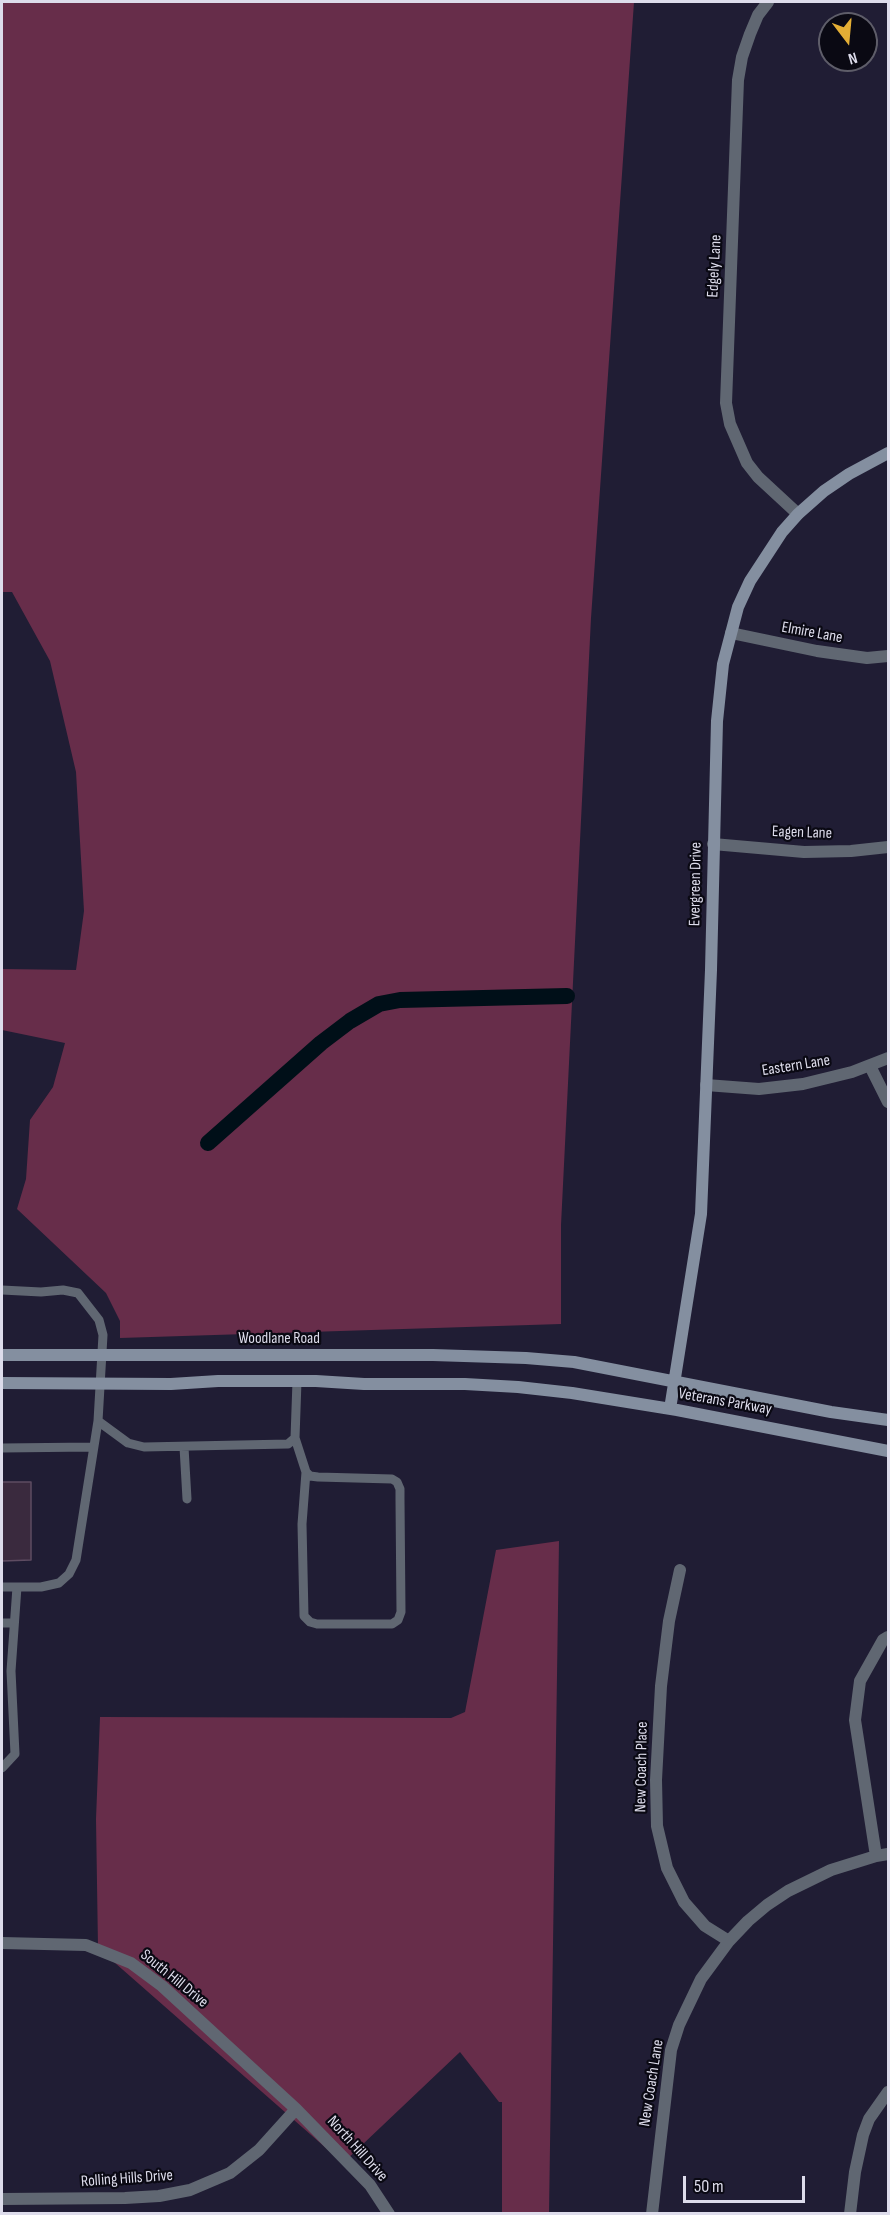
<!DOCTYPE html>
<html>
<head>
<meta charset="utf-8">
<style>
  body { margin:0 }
  #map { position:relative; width:890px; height:2215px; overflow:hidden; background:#201d34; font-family:"Sofia Sans Condensed",sans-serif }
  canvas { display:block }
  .frame { position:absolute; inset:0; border:3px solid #dddceb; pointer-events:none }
  .north { position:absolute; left:818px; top:12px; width:60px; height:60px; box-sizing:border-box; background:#0a0913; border:2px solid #5e5d69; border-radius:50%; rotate:164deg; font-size:16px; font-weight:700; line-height:24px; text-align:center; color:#dddceb }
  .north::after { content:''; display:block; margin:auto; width:21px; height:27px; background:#e4ae35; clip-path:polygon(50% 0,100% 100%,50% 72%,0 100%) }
  .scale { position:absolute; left:683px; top:2176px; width:122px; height:27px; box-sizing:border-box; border:3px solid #dddceb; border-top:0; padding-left:8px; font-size:18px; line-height:21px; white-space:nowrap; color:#dddceb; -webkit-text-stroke:4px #0a0913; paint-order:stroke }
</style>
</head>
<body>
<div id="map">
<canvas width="890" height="2215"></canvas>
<div class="frame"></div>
<div class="north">N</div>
<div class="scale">50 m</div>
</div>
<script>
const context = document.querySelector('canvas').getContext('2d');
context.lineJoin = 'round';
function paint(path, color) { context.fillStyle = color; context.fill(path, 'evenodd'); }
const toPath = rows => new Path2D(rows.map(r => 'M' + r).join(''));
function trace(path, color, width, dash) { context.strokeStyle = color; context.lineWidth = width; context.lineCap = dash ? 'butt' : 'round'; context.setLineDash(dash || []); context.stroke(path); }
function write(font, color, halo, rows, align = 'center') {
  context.font = font + ' "Sofia Sans Condensed",sans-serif'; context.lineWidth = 4.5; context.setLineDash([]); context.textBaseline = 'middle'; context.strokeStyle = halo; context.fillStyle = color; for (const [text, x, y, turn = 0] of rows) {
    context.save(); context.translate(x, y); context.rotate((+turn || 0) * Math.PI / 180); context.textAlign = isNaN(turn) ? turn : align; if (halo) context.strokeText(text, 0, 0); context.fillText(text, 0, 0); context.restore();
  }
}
paint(toPath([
  [2,2,634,2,591,618,561,1225,561,1324,120,1338,120,1321,106,1293,17,1209,26,1179,30,1120,53,1087,65,1043,2,1030,2,969,76,970,84,911,76,772,50,661,12,592,2,592],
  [559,1541,549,2213,502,2213,502,2102,499,2102,460,2052,343,2163,98,1948,96,1819,100,1717,451,1718,465,1712,496,1550]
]), '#672d4a');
trace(toPath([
  [208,1143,321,1043,350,1021,379,1004,400,1000,567,996]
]), '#000f18', 16);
const building = toPath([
  [2,1482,31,1482,31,1560,2,1561,2,1482]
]);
paint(building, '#3a2a3e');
trace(building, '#5e4c62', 1.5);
trace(toPath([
  [2,1290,41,1292,63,1290,78,1293,99,1320,103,1335,98,1421,76,1560,69,1574,59,1583,41,1587,2,1587],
  [98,1421,128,1443,144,1447,288,1444,295,1438,297,1381],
  [295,1438,306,1472,302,1524,304,1616,310,1622,317,1624,392,1624,398,1620,401,1612,400,1500,400,1489,397,1482,392,1479,318,1477,310,1476,306,1472],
  [184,1447,187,1499],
  [2,1448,92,1447],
  [2,1623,14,1623],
  [2,1768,15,1754,11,1671,17,1587]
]), '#606772', 9);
trace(toPath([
  [768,2,758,15,750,34,742,57,738,80,726,403,730,424,747,463,758,477,798,514],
  [731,633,817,651,867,658,888,656],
  [713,844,804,852,851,851,888,847],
  [870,1066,888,1102],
  [706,1085,759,1089,803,1084,852,1072,888,1058],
  [680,1570,669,1621,661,1686,656,1780,657,1826,667,1868,684,1902,705,1926,729,1941],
  [876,1856,855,1720,860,1681,883,1640,888,1637],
  [2,1943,86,1945,131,1963,162,1986,296,2109,370,2185,389,2214],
  [2,2199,125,2198,159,2196,190,2190,230,2173,259,2150,296,2109],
  [652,2214,671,2050,679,2025,701,1979,729,1941,748,1921,767,1905,788,1891,831,1870,876,1856,888,1854],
  [850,2214,855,2172,863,2135,869,2119,888,2092]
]), '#606772', 12);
trace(toPath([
  [2,1355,433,1355,526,1358,574,1362,831,1412,888,1420],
  [2,1383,171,1384,218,1381,316,1381,364,1384,465,1384,518,1387,572,1393,677,1410,888,1451],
  [670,1409,701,1214,711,970,717,721,723,664,738,607,750,581,782,532,798,514,824,491,849,474,888,453]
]), '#848fa0', 12);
write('16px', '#dddceb', '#0a0913', [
  ["Edgely Lane",715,266,-87],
  ["Elmire Lane",812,633,10],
  ["Eagen Lane",802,833,2],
  ["Evergreen Drive",696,884,-89],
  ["Eastern Lane",796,1066,-9],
  ["Woodlane Road",279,1339],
  ["Veterans Parkway",725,1402,10],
  ["New Coach Place",642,1767,-89],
  ["South Hill Drive",174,1979,39],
  ["New Coach Lane",652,2083,-81],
  ["North Hill Drive",357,2149,48],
  ["Rolling Hills Drive",127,2179,-4]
]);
</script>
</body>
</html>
